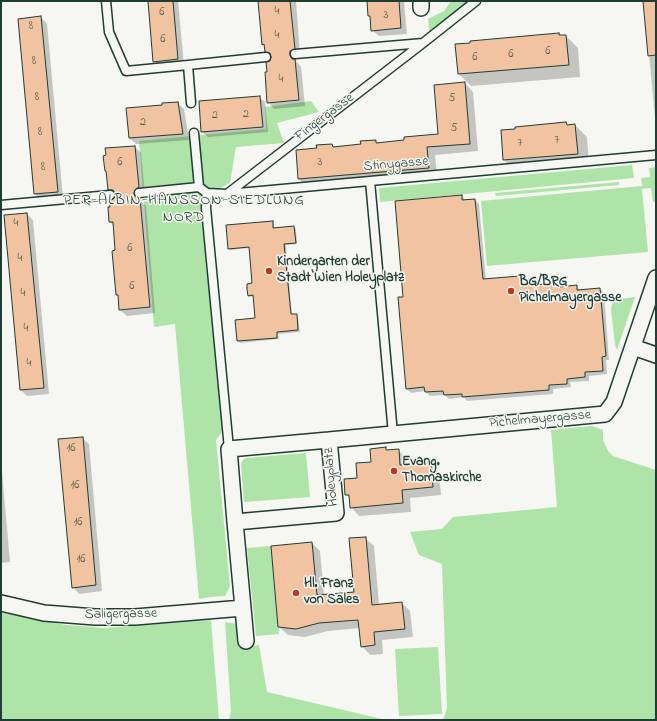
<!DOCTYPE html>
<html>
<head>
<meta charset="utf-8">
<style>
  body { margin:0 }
  #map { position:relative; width:657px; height:721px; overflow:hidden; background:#f6f6f2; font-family:"Indie Flower",sans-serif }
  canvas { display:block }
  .frame { position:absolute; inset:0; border:2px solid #1f3d34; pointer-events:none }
</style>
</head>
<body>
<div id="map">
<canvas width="657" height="721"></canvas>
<div class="frame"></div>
</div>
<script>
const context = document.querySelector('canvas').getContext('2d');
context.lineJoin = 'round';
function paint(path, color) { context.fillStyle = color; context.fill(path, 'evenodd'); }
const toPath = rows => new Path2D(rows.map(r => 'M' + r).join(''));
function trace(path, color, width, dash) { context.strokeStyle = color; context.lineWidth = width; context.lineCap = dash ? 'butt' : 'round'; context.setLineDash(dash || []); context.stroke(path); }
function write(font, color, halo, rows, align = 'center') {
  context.font = font + ' "Indie Flower",sans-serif'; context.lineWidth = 3; context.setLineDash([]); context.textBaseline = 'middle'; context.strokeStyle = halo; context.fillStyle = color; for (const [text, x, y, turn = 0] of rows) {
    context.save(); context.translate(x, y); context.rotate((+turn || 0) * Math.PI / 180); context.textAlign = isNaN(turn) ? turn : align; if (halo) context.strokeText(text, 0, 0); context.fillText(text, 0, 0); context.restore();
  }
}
paint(toPath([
  [451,1,471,1,430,35,428,19,444,11],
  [311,101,319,112,277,123,284,143,236,147,230,183,201,198,223,431,216,440,230,586,225,596,210,597,199,599,175,324,154,327,139,141,266,129,265,107],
  [632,165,634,178,380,202,379,188],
  [656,167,656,202,653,202,651,188,642,189,648,252,487,266,481,201,642,186,641,178,650,177,649,168],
  [619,182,619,185,496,196,495,193],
  [635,297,617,350,615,345,611,309,612,304,615,301,619,299],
  [592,426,603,430,603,440,608,451,613,456,656,470,656,720,443,720,447,708,442,564,419,555,410,532,442,529,453,517,557,507,551,430],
  [306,453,310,497,244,502,241,464,243,460,246,458],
  [271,546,279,634,256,636,247,548],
  [1,612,66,625,104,628,211,620,219,720,1,720],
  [225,622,238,624,240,648,259,645,267,692,382,719,418,720,229,720,231,711],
  [438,647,442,714,399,716,395,649]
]), '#aee4a7');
paint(toPath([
  [149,1,178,1,184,65,161,67,154,61],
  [259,1,296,1,300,55,296,58,296,61,301,67,305,106,274,109,268,102,268,73,272,57,266,51,266,47,262,44],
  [368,1,404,1,407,34,379,36,372,30,371,18,369,16],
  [644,1,656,1,656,128],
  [41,17,47,24,63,198,41,200,35,194],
  [558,34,561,36,566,36,578,48,580,77,471,86,459,74,471,44],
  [465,83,473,92,478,151,435,155,437,176,307,187,299,179,318,149,332,145,335,148,362,145,375,141,378,144,439,135],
  [259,97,265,102,268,132,208,137,202,132],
  [178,103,184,109,189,140,136,144,129,138,163,106],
  [566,124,568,126,575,125,587,137,589,165,516,172,504,160],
  [135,147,141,153,145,194,142,195,140,200,146,206,155,313,127,316,120,310,119,297,117,295,116,251,114,226,110,222,109,208,111,207,116,196,109,189,107,173,106,171,104,157],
  [462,196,466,201,475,200,479,204,486,280,520,277,524,281,525,286,558,284,562,287,576,286,580,290,600,289,604,293,609,360,606,360,607,374,589,376,589,381,570,382,571,387,553,389,553,394,467,401,464,397,449,399,445,395,430,396,425,391,411,393,407,389,404,298],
  [27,214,33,220,49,394,27,396,21,390,5,216],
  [272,222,274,224,274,229,294,227,296,229,297,244,286,245,292,315,296,315,298,317,300,332,278,334,279,339,240,343,238,341,256,319,254,296,251,297,249,295,253,284,250,248,230,250,229,248],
  [82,438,89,444,102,591,79,594,73,587],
  [385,448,388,451,398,450,407,459,407,465,431,463,439,472,441,495,410,498,411,512,359,516,351,507,350,498,346,494],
  [1,460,10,562,1,563],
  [365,538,374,546,379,605,402,603,410,611,413,637,382,640,383,654,370,655,362,646,360,628,328,631,305,637,288,635,279,627,312,543,320,551,324,595,355,592]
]), '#0003');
const building = toPath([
  [148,1,173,1,178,59,153,62,148,1],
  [258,1,290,1,295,49,290,51,290,55,292,59,295,59,299,100,267,103,265,72,267,72,266,62,270,61,271,57,270,53,265,52,264,44,262,45,258,1],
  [367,1,399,1,401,28,371,31,370,16,368,16,367,1],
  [643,1,656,1,656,55,648,56,643,1],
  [41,16,58,192,34,194,18,19,41,16],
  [559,33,559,35,566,35,569,65,458,74,455,44,470,43,470,41,559,33],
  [465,82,470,144,427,147,429,168,298,179,296,150,317,148,316,145,332,144,333,147,361,144,360,141,376,140,376,143,404,140,404,137,438,134,434,85,465,82],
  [260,96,263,127,201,132,199,101,260,96],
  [178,102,183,134,129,138,126,108,162,105,162,103,178,102],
  [566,122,567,125,575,124,578,154,503,160,501,130,515,129,515,127,566,122],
  [135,146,139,187,136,189,134,193,135,196,140,198,150,307,119,310,118,295,116,295,112,251,115,250,113,222,109,222,108,207,110,207,109,201,113,199,115,197,115,194,113,190,108,190,106,171,105,171,103,156,106,155,105,148,135,146],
  [462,195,462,200,475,199,483,279,520,276,521,286,558,283,559,287,577,285,577,290,600,288,606,356,602,357,603,371,585,372,585,377,567,379,567,384,549,385,549,390,462,397,462,394,444,395,443,391,425,392,424,387,406,389,398,297,403,297,395,201,462,195],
  [27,213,44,388,20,390,4,215,27,213],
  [273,221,273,228,294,226,296,243,284,244,291,314,297,314,298,330,277,332,277,338,237,341,235,320,255,318,253,295,248,296,247,289,247,284,252,283,249,247,228,249,226,225,273,221],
  [83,437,96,585,72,588,58,439,83,437],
  [386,447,386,450,399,449,400,465,431,462,433,487,402,490,403,503,350,508,349,495,345,495,344,479,357,478,356,463,371,462,370,449,386,447],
  [366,537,372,605,402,602,405,629,374,632,375,645,361,647,358,620,319,623,296,629,278,627,271,546,312,542,317,595,354,592,349,538,366,537]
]);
paint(building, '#f1c3a1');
trace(building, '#1f3d34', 1);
const lane = toPath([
  [106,1,109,32,126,71,188,65],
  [295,54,423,43],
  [191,103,188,65,266,57],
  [194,133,199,187],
  [370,181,393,434],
  [139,193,199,187,207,193,227,194,656,155],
  [207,193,206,208,229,449],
  [227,194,423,43,476,1],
  [1,205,110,195]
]);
const street = toPath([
  [421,1,421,8],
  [633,347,656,355],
  [329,440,605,414,614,402,656,278],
  [1,603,44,613,95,617,135,617,243,608,235,522,229,449,329,440,336,513,235,522],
  [243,608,246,641]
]);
trace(lane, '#1f3d34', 11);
trace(street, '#1f3d34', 18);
trace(lane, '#f6f6f2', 8);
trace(street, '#f6f6f2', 15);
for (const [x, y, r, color] of [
  [269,271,4,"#c8321e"],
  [511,291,4,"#c8321e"],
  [394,471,4,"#c8321e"],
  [296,593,4,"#c8321e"]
]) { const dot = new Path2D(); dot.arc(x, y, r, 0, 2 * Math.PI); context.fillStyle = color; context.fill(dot); trace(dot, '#f6f6f2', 1.5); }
write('12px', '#545e4f', null, [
  ["4",277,12],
  ["6",162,13],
  ["3",386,16],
  ["8",31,27],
  ["4",277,36],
  ["6",163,40],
  ["6",548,52],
  ["6",511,55],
  ["6",475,58],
  ["8",34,62],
  ["4",281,80],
  ["8",37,98],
  ["5",452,99],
  ["2",246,115],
  ["2",215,116],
  ["2",143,123],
  ["5",454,129],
  ["8",40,133],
  ["7",557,141],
  ["7",520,144],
  ["6",120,163],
  ["3",320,163],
  ["8",43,168],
  ["4",16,224],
  ["6",130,249],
  ["4",20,259],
  ["6",132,287],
  ["4",23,294],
  ["4",26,329],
  ["4",29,364],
  ["16",71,449],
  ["16",75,486],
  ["16",78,523],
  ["16",81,560]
]);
write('14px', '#1f3d34', '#f6f6f2', [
  ["Fingergasse",325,118,-37],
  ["Stinygasse",396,165,-5],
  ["Pichelmayergasse",540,420,-5],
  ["Holeyplatz",332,477,-95],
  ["Saligergasse",121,615,-1]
]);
write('bold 14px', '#1f3d34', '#f6f6f2', [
  ["Kindergarten der",277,263],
  ["Stadt Wien Holeyplatz",277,279],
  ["BG/BRG",519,283],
  ["Pichelmayergasse",519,299],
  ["Evang.",402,463],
  ["Thomaskirche",402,479],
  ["Hl. Franz",304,585],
  ["von Sales",304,601]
], 'left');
context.letterSpacing = '1px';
write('15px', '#1f3d34', '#f6f6f2', [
  ["PER-ALBIN-HANSSON-SIEDLUNG",184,202],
  ["NORD",184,219]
]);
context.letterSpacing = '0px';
</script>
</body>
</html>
